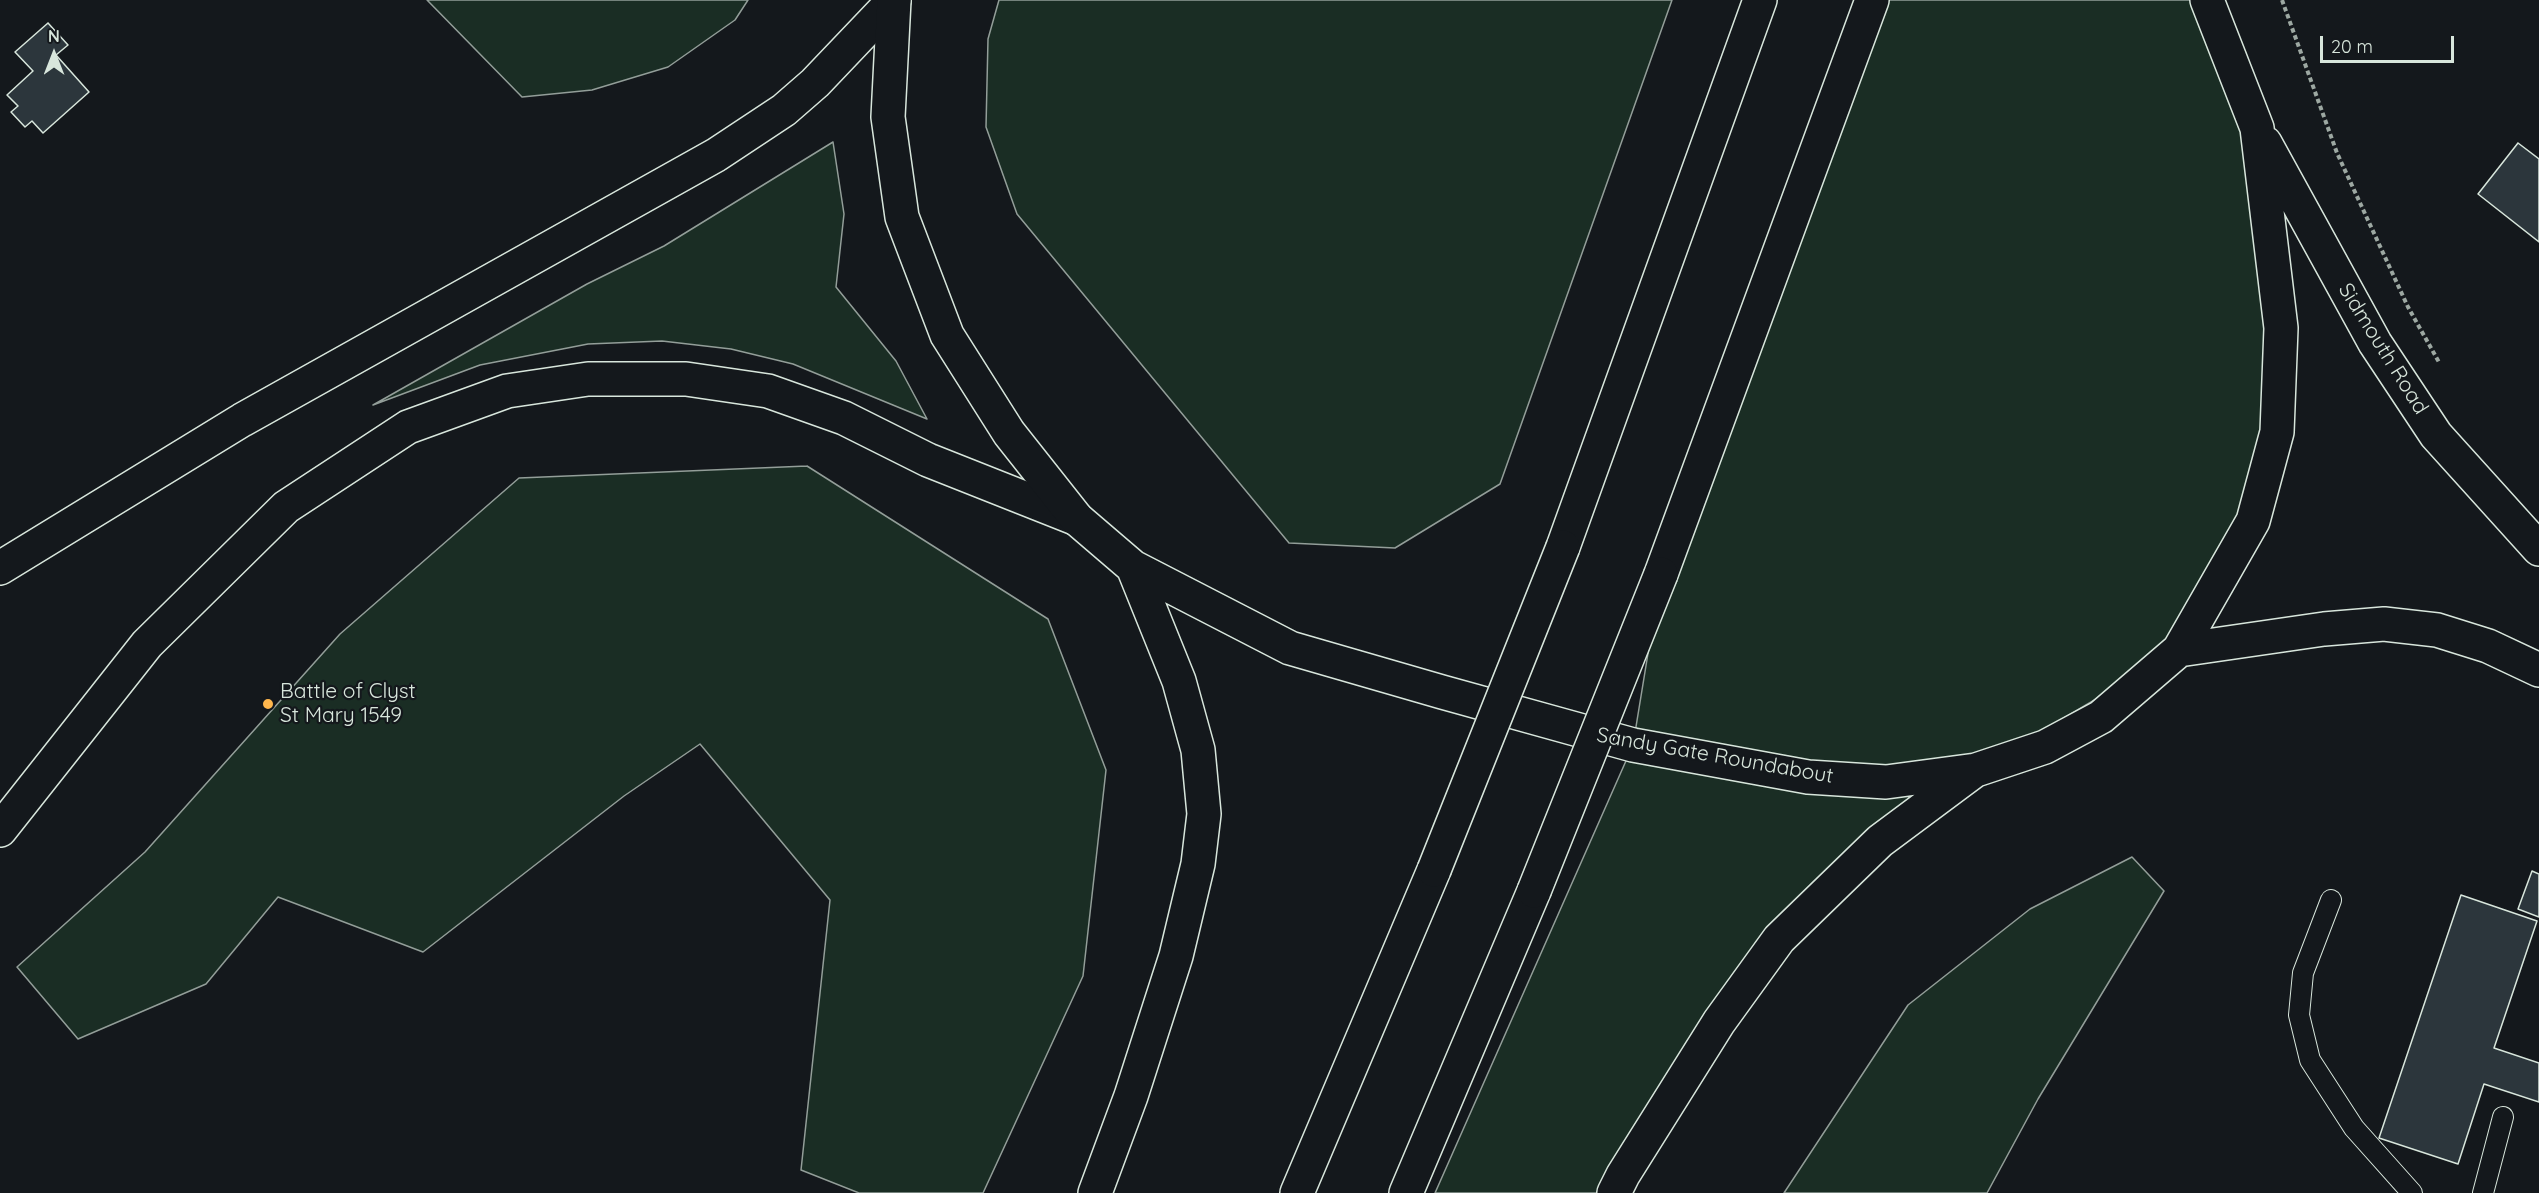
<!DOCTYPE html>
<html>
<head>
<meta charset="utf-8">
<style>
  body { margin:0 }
  #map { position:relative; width:2539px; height:1193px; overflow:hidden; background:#14181c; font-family:Quicksand,sans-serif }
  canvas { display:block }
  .north { position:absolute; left:24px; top:24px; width:60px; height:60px; -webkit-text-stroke:4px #14181c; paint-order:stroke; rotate:0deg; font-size:16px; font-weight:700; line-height:24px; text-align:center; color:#d8e6dc }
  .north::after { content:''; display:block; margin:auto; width:21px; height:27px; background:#d8e6dc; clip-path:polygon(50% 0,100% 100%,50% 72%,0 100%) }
  .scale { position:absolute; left:2320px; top:36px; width:134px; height:27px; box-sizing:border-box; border:3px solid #d8e6dc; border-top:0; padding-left:8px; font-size:18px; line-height:21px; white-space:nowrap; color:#d8e6dc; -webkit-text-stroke:4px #14181c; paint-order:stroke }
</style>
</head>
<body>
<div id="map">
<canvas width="2539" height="1193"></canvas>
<div class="north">N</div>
<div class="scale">20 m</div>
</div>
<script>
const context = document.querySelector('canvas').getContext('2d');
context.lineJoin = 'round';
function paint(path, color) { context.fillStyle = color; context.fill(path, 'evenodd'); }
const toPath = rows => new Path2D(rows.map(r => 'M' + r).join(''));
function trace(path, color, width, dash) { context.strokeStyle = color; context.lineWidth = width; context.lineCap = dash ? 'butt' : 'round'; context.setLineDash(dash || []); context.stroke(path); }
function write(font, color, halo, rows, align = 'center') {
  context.font = font + ' Quicksand,sans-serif'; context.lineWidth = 4.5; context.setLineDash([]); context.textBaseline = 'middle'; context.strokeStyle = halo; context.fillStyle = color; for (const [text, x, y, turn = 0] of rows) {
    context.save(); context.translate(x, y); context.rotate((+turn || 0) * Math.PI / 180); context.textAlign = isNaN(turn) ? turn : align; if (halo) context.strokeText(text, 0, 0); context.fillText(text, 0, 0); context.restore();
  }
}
const green = toPath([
  [427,0,748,0,735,20,668,67,592,90,522,97,427,0],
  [999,0,1672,0,1500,484,1395,548,1289,543,1017,214,986,127,988,39,999,0],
  [1872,0,2207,0,2257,128,2277,432,2179,650,1976,770,1779,939,1627,1193,1435,1193,1633,745,1661,574,1872,0],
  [833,142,844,214,836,287,896,361,927,419,793,364,731,349,662,341,588,344,480,365,373,405,587,284,664,246,833,142],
  [807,466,1048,619,1106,770,1083,976,983,1193,859,1193,801,1170,830,900,700,744,624,796,423,952,278,897,206,984,78,1039,17,967,145,852,340,634,519,478,807,466],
  [2132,857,2164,891,2038,1099,1987,1193,1784,1193,1908,1005,2030,909,2132,857]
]);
paint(green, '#1a2d24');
trace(green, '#939e99', 1.5);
const building = toPath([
  [48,23,68,45,56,55,89,92,43,133,32,121,25,127,11,112,18,106,7,95,33,71,15,52,48,23],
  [2518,143,2539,159,2539,242,2478,194,2518,143],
  [2532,871,2539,874,2539,917,2518,909,2532,871],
  [2461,895,2537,921,2494,1048,2539,1063,2539,1102,2484,1084,2458,1164,2379,1138,2461,895]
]);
paint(building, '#2c363c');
trace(building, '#d8e6dc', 1.5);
const lane = toPath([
  [2331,900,2303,973,2299,1015,2310,1060,2354,1128,2412,1193],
  [2483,1193,2503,1117]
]);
const primary = toPath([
  [0,568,242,420,716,155,784,110,815,83,894,0],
  [0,830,147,644,286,507,408,427,507,391,588,379,686,379,768,391,844,418,928,460,1077,519]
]);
const highway = toPath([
  [894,0,888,117,902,217,947,335,1009,433,1077,519,1133,567,1290,648,1442,692,1633,745,1808,777,1886,782,1976,770,2045,747,2101,717,2179,650,2253,521,2277,432,2281,328,2257,128,2207,0],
  [2265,143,2375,343,2436,435,2539,549],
  [1563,547,1760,0],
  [1661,574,1872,0],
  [2179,650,2324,629,2384,624,2437,630,2488,646,2539,670],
  [1095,1193,1131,1096,1176,956,1198,864,1204,814,1198,750,1179,681,1133,567],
  [1297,1193,1434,870],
  [1406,1193,1534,891],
  [1614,1193,1623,1175,1719,1022,1779,939,1880,841,1974,771]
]);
trace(lane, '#d8e6dc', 22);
trace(primary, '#d8e6dc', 36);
trace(highway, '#d8e6dc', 36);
trace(toPath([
  [2282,0,2337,153,2408,307,2440,364]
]), '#9da8a2', 4, [4.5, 3]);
trace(lane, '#14181c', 20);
trace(primary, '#14181c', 33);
trace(highway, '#14181c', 33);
const highwayBridge = toPath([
  [1434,870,1563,547],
  [1534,891,1661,574]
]);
trace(highwayBridge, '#d8e6dc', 36, []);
trace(highwayBridge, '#14181c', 33);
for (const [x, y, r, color] of [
  [268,704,6,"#ffb74d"]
]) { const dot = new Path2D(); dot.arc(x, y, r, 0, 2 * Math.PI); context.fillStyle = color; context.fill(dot); trace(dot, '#14181c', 2); }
write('21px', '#d8e6dc', '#14181c', [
  ["Sidmouth Road",2383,349,58],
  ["Sandy Gate Roundabout",1715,756,10]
]);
write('21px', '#d8e6dc', '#14181c', [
  ["Battle of Clyst",280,692],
  ["St Mary 1549",280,716]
], 'left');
</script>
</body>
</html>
